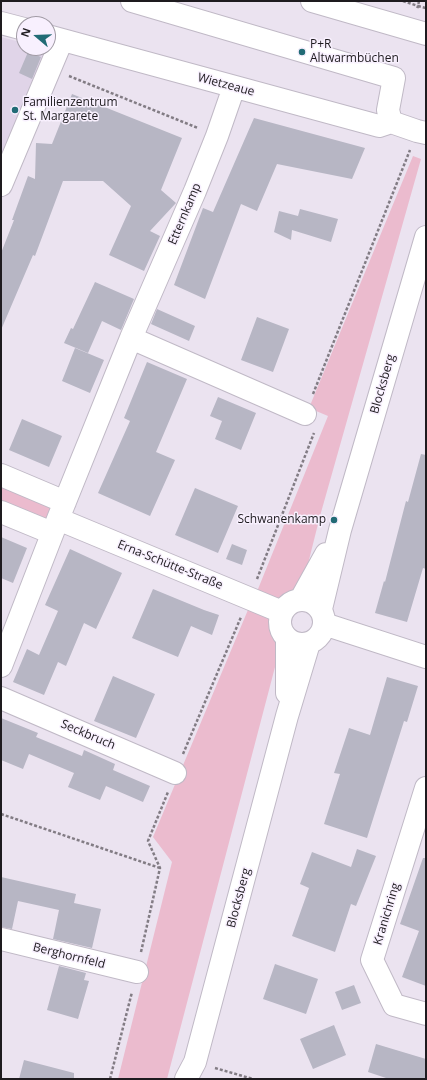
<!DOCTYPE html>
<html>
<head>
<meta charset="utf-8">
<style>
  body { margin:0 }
  #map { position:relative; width:427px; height:1080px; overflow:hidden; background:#ebe3f0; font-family:"Open Sans",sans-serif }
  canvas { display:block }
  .frame { position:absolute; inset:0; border:2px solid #1e1b1f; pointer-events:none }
  .north { position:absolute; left:16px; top:16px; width:40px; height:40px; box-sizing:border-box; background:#f8f0fe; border:1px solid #a19ba5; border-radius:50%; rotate:289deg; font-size:11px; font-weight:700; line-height:16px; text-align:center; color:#1e1b1f }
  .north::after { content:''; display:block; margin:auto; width:14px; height:18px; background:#216b75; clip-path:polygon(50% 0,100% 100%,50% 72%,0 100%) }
</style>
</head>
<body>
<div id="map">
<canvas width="427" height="1080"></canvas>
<div class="frame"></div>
<div class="north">N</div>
</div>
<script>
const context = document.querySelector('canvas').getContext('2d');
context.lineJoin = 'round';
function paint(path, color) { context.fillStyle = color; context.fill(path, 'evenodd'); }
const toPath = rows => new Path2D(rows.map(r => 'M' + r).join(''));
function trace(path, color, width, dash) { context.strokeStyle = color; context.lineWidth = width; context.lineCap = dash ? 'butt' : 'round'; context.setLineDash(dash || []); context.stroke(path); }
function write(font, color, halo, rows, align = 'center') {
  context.font = font + ' "Open Sans",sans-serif'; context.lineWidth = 3; context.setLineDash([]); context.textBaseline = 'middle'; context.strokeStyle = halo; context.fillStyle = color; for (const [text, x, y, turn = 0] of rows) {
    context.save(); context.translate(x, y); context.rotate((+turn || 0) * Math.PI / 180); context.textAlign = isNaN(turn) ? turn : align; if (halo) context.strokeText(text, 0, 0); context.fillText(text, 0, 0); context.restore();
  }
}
paint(toPath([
  [1,37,24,43,24,48,42,48,49,52,1,176]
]), '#e0d4e8');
paint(toPath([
  [413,156,421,159,320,516,301,592,286,599,279,604,256,594,328,416,309,408],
  [1,480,57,503,48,526,1,507],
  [250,605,271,612,272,630,280,648,167,1079,118,1079,172,862,153,837]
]), '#ebbbce');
paint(toPath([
  [28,52,41,57,32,79,19,73],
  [72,94,182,138,161,190,176,203,150,231,160,236,144,271,109,255,131,206,103,181,63,181,35,256,33,255,1,330,1,253,14,220,12,220,28,176,35,179,36,143,52,144],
  [254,118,365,148,352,179,277,164,257,211,241,204,205,299,174,285,203,208,213,212],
  [300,209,338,219,331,242,292,230,291,240,274,232,279,211,298,216],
  [95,282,134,299,121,330,102,321,88,353,64,343,71,328,73,329],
  [157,309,195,326,189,341,151,324],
  [257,317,289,329,273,372,241,360],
  [75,348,104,360,90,393,62,381],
  [147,362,187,379,156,452,175,460,150,516,98,493,130,421,124,418],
  [218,397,256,413,241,450,215,439,222,421,210,416],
  [22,419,62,436,49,467,9,450],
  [421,454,426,455,426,569,423,568,407,622,375,613,384,581,385,582,406,501,408,502],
  [195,488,238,506,218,553,175,535],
  [1,537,27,548,13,583,1,578],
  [232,544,247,550,242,565,226,559],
  [70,549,122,573,96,629,84,623,66,666,58,662,44,695,13,682,27,649,39,655,58,611,45,605],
  [153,589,204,610,219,615,212,635,191,626,178,657,132,638],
  [113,676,155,694,136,738,94,721],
  [387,677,418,686,407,722,404,721,367,838,324,824,340,774,334,773,349,728,370,735],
  [1,718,38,733,36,737,82,756,84,750,115,764,113,770,150,786,143,802,106,786,100,800,68,787,74,773,29,754,23,769,1,760],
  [357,849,376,856,356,906,351,904,335,952,292,936,309,888,300,884,312,852,351,867],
  [423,858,426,858,426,986,402,977,419,931,400,924],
  [1,877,76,894,74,903,101,909,92,948,53,939,59,910,18,901,12,929,1,927],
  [275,964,318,979,306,1014,263,999],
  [59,966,86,973,84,980,89,981,78,1019,47,1010],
  [354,985,361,1003,342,1010,335,992],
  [334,1025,346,1055,313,1069,300,1039],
  [376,1044,426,1059,426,1079,389,1079,368,1072],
  [24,1060,74,1073,74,1079,19,1079]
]), '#b7b6c4');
const minor = toPath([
  [132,1,394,78,388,110,391,122,417,131,426,133],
  [312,1,426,34],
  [1,23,24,29],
  [48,36,379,126,391,122],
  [1,185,62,40],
  [131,338,305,414],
  [1,475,65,502],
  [1,512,52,533],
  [58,519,282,612],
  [301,599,326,554],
  '280 622a22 22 0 1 1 44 0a22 22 0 1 1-44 0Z',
  [321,609,340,530,426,237],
  [324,624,426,657],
  [287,639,287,693],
  [1,666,58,519,131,338,195,191,217,136,234,87],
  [1,698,175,773],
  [426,788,372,960,394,1005,426,1014],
  [1,939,137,972],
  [186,1079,195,1062,287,716,309,643]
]);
trace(minor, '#c0b9c6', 24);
trace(toPath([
  [403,1,418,6,417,9],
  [419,1,418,6,426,8],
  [69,76,198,128],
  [313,394,410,150],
  [257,579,314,433],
  [183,754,241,617],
  [1,814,160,868],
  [141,952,160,868,148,841,168,792],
  [215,1068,253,1079],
  [110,1079,132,992]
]), '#827c84', 2.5, [3, 2]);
trace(minor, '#fff', 22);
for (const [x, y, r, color] of [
  [302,52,4,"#216b75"],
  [15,110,4,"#216b75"],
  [334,520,4,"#216b75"]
]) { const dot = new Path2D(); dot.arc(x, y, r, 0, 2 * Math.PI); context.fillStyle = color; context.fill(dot); trace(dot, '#f8f0fe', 1.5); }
write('12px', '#1e1b1f', '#f8f0fe', [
  ["P+R",310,45],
  ["Altwarmbüchen",310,59],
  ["Familienzentrum",23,103],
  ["St. Margarete",23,117],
  ["Schwanenkamp",326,520,"right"]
], 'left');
write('12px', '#1e1b1f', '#f8f0fe', [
  ["Wietzeaue",226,85,15],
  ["Etternkamp",185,214,-67],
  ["Blocksberg",383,384,-74],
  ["Erna-Schütte-Straße",170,565,22],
  ["Seckbruch",88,735,23],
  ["Blocksberg",239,898,-75],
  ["Kranichring",387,914,-73],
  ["Berghornfeld",69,956,14]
]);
</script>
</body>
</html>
